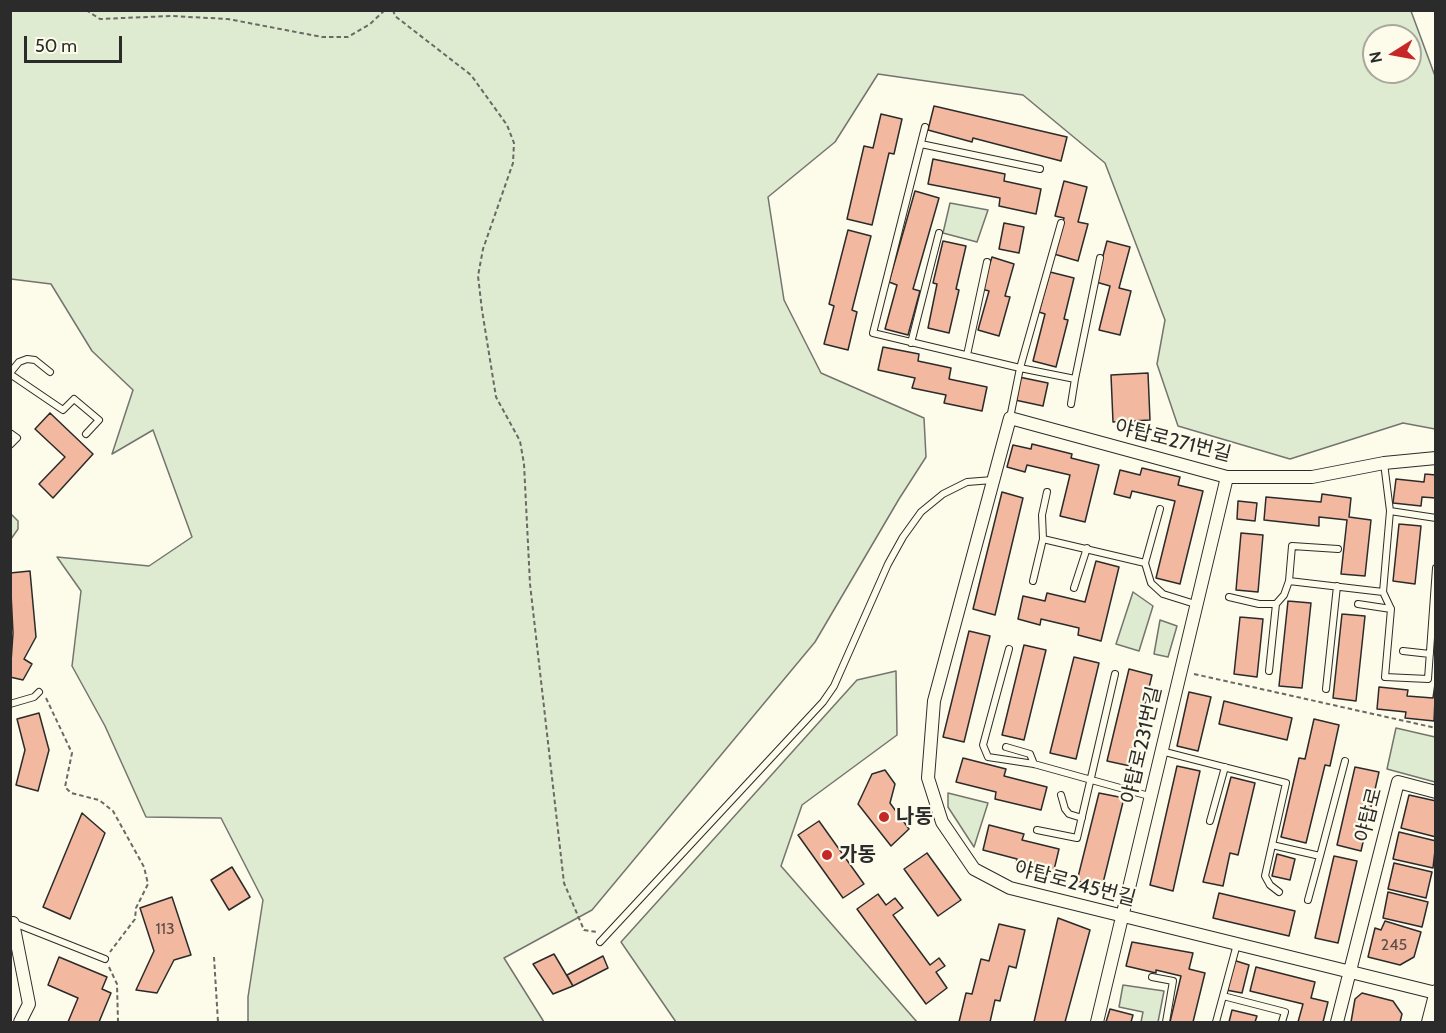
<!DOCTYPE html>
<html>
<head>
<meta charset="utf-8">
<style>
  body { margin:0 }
  #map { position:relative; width:1446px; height:1033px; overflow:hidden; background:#fdfbea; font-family:Cabin,sans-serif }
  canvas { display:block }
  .frame { position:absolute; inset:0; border:12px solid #2b2b2b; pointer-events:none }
  .north { position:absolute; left:1362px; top:24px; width:60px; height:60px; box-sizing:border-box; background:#fdfbea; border:2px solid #a9a89e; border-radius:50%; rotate:259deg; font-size:16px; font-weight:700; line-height:24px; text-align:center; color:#2b2b2b }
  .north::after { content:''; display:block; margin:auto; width:21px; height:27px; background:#c62828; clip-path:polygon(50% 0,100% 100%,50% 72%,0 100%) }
  .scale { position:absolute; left:24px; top:36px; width:98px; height:27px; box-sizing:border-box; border:3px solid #2b2b2b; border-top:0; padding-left:8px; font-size:18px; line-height:21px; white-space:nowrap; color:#2b2b2b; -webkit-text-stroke:4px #fdfbea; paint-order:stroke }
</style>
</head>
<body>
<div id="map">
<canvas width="1446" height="1033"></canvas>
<div class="frame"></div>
<div class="north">N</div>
<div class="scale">50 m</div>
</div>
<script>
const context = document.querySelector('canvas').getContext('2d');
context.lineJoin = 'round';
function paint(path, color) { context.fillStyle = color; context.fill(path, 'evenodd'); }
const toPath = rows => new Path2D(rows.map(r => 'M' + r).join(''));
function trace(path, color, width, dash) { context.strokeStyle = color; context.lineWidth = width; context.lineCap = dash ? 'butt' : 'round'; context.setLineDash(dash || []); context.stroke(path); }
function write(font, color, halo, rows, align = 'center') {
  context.font = font + ' Cabin,"Noto Sans KR",sans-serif'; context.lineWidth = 4.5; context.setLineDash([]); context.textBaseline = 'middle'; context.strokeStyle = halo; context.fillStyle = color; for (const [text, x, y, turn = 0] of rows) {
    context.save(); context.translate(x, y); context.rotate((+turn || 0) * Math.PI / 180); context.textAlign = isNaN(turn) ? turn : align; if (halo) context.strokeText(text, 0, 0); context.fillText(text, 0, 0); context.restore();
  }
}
const green = toPath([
  [1411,11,1435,76,1435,429,1403,423,1290,459,1178,426,1157,364,1165,320,1105,163,1023,95,878,74,835,142,768,197,784,300,821,373,924,418,926,457,899,499,815,642,592,910,504,958,544,1022,248,1022,248,997,263,900,221,818,146,817,105,726,72,666,81,591,57,557,149,566,192,537,153,430,112,454,133,390,92,351,51,284,11,279,11,11,1411,11],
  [1374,36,1410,36,1410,72,1374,72,1374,36],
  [950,203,988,210,977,242,943,233,950,203],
  [10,513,18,521,18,529,11,539,10,513],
  [1133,592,1153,606,1139,651,1116,644,1133,592],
  [1160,620,1177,626,1168,657,1154,654,1160,620],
  [896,671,897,735,802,805,781,866,917,1022,676,1022,621,942,857,680,896,671],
  [1396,728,1435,737,1435,782,1387,769,1396,728],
  [948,793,988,803,974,847,948,807,948,793],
  [1123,985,1164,991,1158,1022,1141,1022,1143,1012,1119,1007,1123,985]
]);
paint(green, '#deebd1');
trace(green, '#74746e', 1.5);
const building = toPath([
  [934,106,1067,137,1061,161,973,138,972,142,928,130,934,106],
  [881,114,902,119,894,154,889,153,872,225,847,219,864,146,873,148,881,114],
  [933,159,1005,174,1004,181,1041,189,1036,214,999,206,1000,198,928,184,933,159],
  [1064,181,1087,187,1078,222,1088,224,1078,261,1054,254,1064,218,1055,216,1064,181],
  [915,191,939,198,913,289,920,291,908,335,885,329,897,285,889,282,915,191],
  [1004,223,1024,227,1019,253,999,249,1004,223],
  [848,230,871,236,852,310,857,312,848,350,824,344,834,306,829,304,848,230],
  [943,241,966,246,956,289,959,290,949,333,928,328,937,284,933,283,943,241],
  [1107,241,1130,247,1119,288,1131,291,1120,335,1099,330,1110,286,1096,282,1107,241],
  [992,257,1014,264,1005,296,1010,297,999,336,978,330,989,291,982,289,992,257],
  [1050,272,1074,278,1064,319,1068,320,1056,367,1033,361,1045,314,1039,312,1050,272],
  [883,347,919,354,918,361,951,368,949,379,987,387,982,411,944,403,946,395,912,388,915,378,878,370,883,347],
  [1148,373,1150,420,1113,422,1111,375,1148,373],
  [1019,377,1048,383,1043,406,1015,400,1019,377],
  [50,413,93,454,53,498,39,484,65,457,35,429,50,413],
  [1032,444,1072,454,1071,458,1099,465,1085,522,1060,516,1070,475,1027,465,1025,472,1007,467,1013,445,1031,449,1032,444],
  [1142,468,1180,477,1178,485,1203,491,1180,584,1156,578,1175,501,1132,491,1130,498,1114,494,1120,470,1140,475,1142,468],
  [1425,474,1436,475,1436,498,1422,497,1421,506,1393,503,1396,479,1424,482,1425,474],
  [1002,492,1023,498,995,615,973,609,1002,492],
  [1322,494,1351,498,1349,517,1371,520,1365,576,1341,574,1347,520,1319,517,1319,526,1264,520,1266,497,1321,502,1322,494],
  [1238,501,1257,503,1255,521,1237,519,1238,501],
  [1399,524,1421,526,1415,584,1393,581,1399,524],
  [1241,533,1263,535,1258,592,1236,590,1241,533],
  [1096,561,1119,567,1101,641,1078,635,1079,628,1041,619,1040,625,1018,619,1023,596,1045,601,1047,593,1085,602,1096,561],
  [30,571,36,637,24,659,32,664,23,680,10,677,13,633,10,573,30,571],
  [1288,601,1311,603,1302,688,1279,686,1288,601],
  [1342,614,1365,616,1356,701,1333,698,1342,614],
  [1240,617,1263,619,1257,677,1234,674,1240,617],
  [969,631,990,636,964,742,943,737,969,631],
  [1024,645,1046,650,1024,740,1002,735,1024,645],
  [1074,657,1099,663,1076,759,1050,753,1074,657],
  [1129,669,1152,675,1130,766,1107,761,1129,669],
  [1436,677,1434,721,1405,718,1406,712,1377,709,1379,687,1408,690,1407,696,1433,698,1436,677],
  [1189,692,1211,697,1198,751,1177,746,1189,692],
  [1224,701,1292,718,1287,740,1219,724,1224,701],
  [39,713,49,750,38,791,16,785,25,750,17,719,39,713],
  [1314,719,1339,725,1330,766,1325,765,1306,843,1281,837,1299,758,1305,759,1314,719],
  [963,758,1006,769,1004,776,1047,787,1041,810,995,799,996,792,956,782,963,758],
  [1177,766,1200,771,1173,891,1150,885,1177,766],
  [1355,767,1379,772,1361,851,1337,845,1355,767],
  [885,770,895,784,890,803,909,829,891,846,858,804,872,774,885,770],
  [1231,777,1255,783,1238,855,1230,853,1223,886,1203,882,1231,777],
  [1099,793,1124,798,1102,887,1077,881,1099,793],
  [1409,795,1436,801,1436,837,1401,828,1409,795],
  [82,813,105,833,70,919,43,907,82,813],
  [819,821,864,884,843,898,798,835,819,821],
  [989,825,1024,834,1022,840,1059,849,1053,874,1016,865,1017,859,983,850,989,825],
  [1399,832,1436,841,1433,868,1393,859,1399,832],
  [927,853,961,900,938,916,904,869,927,853],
  [1277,854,1295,859,1290,880,1272,876,1277,854],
  [1334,856,1357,861,1338,943,1315,938,1334,856],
  [1394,863,1432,872,1426,898,1388,889,1394,863],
  [232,867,250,897,229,910,211,880,232,867],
  [1388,892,1428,902,1422,927,1383,918,1388,892],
  [1219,893,1295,911,1289,936,1213,918,1219,893],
  [878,894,886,905,895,898,903,908,893,915,930,965,939,958,945,966,936,972,947,988,926,1004,857,909,878,894],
  [172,897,191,955,174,960,157,993,136,990,154,951,140,908,172,897],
  [1058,918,1090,930,1065,1022,1034,1022,1058,918],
  [1385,921,1421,932,1414,957,1400,965,1368,957,1375,928,1381,930,1385,921],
  [999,924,1025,930,1016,968,1009,966,1000,1001,995,1000,990,1022,959,1022,966,993,972,994,981,959,989,961,999,924],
  [1132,942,1193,953,1189,969,1205,973,1193,1022,1170,1022,1181,976,1156,970,1156,973,1126,966,1132,942],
  [554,954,573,986,553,994,533,964,554,954],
  [603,956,608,968,573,986,567,975,603,956],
  [59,957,107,977,102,989,111,993,99,1022,68,1022,78,998,48,985,59,957],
  [1233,960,1249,965,1242,993,1226,990,1233,960],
  [1256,967,1315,982,1311,998,1328,1002,1323,1022,1298,1022,1303,1004,1250,991,1256,967],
  [1362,993,1393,1001,1402,1014,1400,1022,1351,1022,1355,999,1362,993],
  [1110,1009,1133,1015,1131,1022,1106,1022,1110,1009],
  [1232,1010,1257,1016,1255,1022,1229,1022,1232,1010]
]);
paint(building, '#f2b8a0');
trace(building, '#2b2b2b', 1.5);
const service = toPath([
  [925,127,873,333,1020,368,1061,223],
  [921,144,1040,169],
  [911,343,939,233],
  [967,355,987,262],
  [10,373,19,362,27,359,35,360,50,372],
  [10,374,63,410,74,399,99,420,86,434],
  [1071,404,1075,379],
  [1010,418,1020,368,1075,379,1100,258],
  [10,433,17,438,10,445],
  [1384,463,1390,511,1383,592,1391,609,1385,677,1428,679,1436,568],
  [1390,511,1436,518],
  [1043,539,1042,515,1047,492],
  [1145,563,1160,509],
  [1033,581,1043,539,1145,563,1151,583,1163,594,1195,604],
  [1289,581,1292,546,1338,549],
  [1074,588,1087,548],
  [1229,597,1259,604,1276,604,1284,595,1289,581,1383,592],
  [1358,604,1391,609],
  [1009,649,983,745,988,757,1034,764,1149,796],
  [1403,651,1430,654],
  [1269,671,1276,604],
  [1326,689,1337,586],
  [10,704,34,697,39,692],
  [1006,747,1030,754,1034,764],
  [1161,751,1286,783,1265,876,1270,885,1279,892],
  [1061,795,1065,809,1069,814,1082,818],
  [1210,821,1225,767],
  [1037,830,1077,838,1115,674],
  [1272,845,1320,856,1345,761],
  [1308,900,1320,856],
  [14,923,105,959],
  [600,942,823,702,834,686,888,564,903,537,921,512,943,494,967,482,993,480],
  [1152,977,1173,981,1166,1022],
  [1223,996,1285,1012,1282,1022],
  [1216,1022,1237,944]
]);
const minor = toPath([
  [1436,458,1384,463,1312,477,1227,477,1010,418,934,701,928,778,942,822,974,869,1010,888,1436,993],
  [13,923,29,1004,20,1022],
  [1097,1022,1227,477],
  [1337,1022,1398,782,1436,792],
  [1428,1022,1436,991]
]);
trace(service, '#2b2b2b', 8);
trace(minor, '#2b2b2b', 14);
trace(toPath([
  [86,10,100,19,171,16,228,19,322,37,348,37,370,24,385,10],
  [393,10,395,16,471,75,507,125,514,143,513,163,483,249,478,276,482,310,496,397,520,441,524,464,530,584,564,883,584,930,597,932],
  [1194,674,1436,728],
  [46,698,72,753,65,787,71,793,99,800,113,811,144,867,148,884,136,908,135,919,110,952],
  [214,957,218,1022],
  [109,967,117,984,118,1022]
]), '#6a6964', 2, [4.5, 3]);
trace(service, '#fdfbea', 6);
trace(minor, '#fdfbea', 12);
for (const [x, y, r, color] of [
  [884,817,6,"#c62828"],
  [827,855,6,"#c62828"]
]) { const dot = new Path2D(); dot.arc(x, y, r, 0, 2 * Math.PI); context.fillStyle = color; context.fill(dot); trace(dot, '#fdfbea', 2); }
write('16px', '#5d4e48', null, [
  ["113",165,929],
  ["245",1394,945]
]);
write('20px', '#2b2b2b', '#fdfbea', [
  ["야탑로271번길",1173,441,14],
  ["야탑로231번길",1142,745,-77],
  ["야탑로",1369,815,-76],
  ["야탑로245번길",1075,884,15]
]);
write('bold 20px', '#2b2b2b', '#fdfbea', [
  ["나동",896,817],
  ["가동",839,855]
], 'left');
</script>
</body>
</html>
